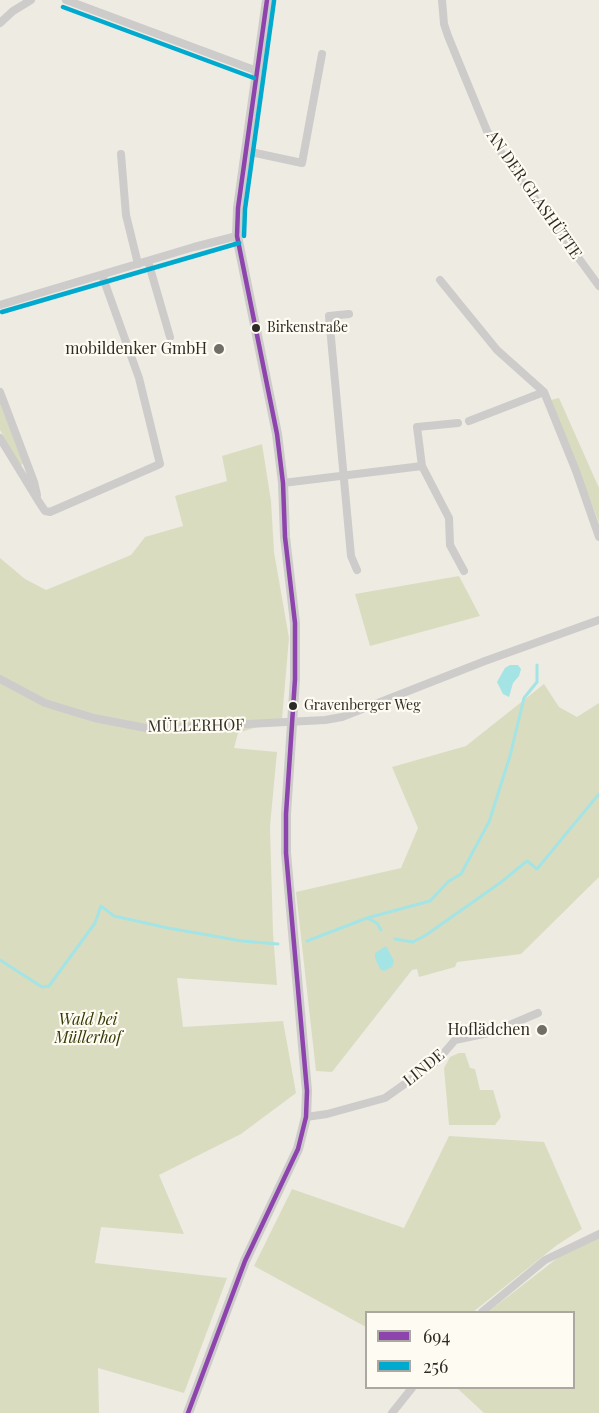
<!DOCTYPE html>
<html>
<head>
<meta charset="utf-8">
<style>
  body { margin:0 }
  #map { position:relative; width:599px; height:1413px; overflow:hidden; background:#eeebe3; font-family:"Playfair Display",serif }
  canvas { display:block }
  .legend { position:absolute; left:365px; top:1311px; width:210px; height:78px; box-sizing:border-box; background:#fefbf2; border:2px solid #aaa8a0; margin:0; padding:8px 10px; list-style:none; font-size:18px; color:#2d2b25 }
  .legend li { display:flex; align-items:center; gap:12px; height:30px }
  .legend b { width:30px; border:2px solid #aaa8a0 }
</style>
</head>
<body>
<div id="map">
<canvas width="599" height="1413"></canvas>
<ul class="legend">
<li><b style="height:8px;background:#8e44ad"></b>694</li>
<li><b style="height:8px;background:#00a9ce"></b>256</li>
</ul>
</div>
<script>
const context = document.querySelector('canvas').getContext('2d');
context.lineJoin = 'round';
function paint(path, color) { context.fillStyle = color; context.fill(path, 'evenodd'); }
const toPath = rows => new Path2D(rows.map(r => 'M' + r).join(''));
function trace(path, color, width, dash) { context.strokeStyle = color; context.lineWidth = width; context.lineCap = dash ? 'butt' : 'round'; context.setLineDash(dash || []); context.stroke(path); }
function write(font, color, halo, rows, align = 'center') {
  context.font = font + ' "Playfair Display",serif'; context.lineWidth = 4.5; context.setLineDash([]); context.textBaseline = 'middle'; context.strokeStyle = halo; context.fillStyle = color; for (const [text, x, y, turn = 0] of rows) {
    context.save(); context.translate(x, y); context.rotate((+turn || 0) * Math.PI / 180); context.textAlign = isNaN(turn) ? turn : align; if (halo) context.strokeText(text, 0, 0); context.fillText(text, 0, 0); context.restore();
  }
}
paint(toPath([
  [559,398,599,488,599,523,551,400],
  [0,400,24,463,20,466,0,430],
  [262,444,271,501,274,552,289,638,282,719,238,733,234,748,277,752,270,826,273,933,277,985,177,978,183,1027,283,1021,296,1093,241,1134,159,1175,184,1234,101,1227,95,1263,227,1278,184,1393,98,1368,99,1413,0,1413,0,558,25,579,46,590,131,555,145,537,183,526,175,496,227,481,222,456],
  [459,576,480,616,370,646,355,594],
  [544,684,559,707,577,717,599,703,599,877,521,954,457,962,455,967,419,977,417,969,412,970,332,1072,316,1071,296,892,401,868,418,828,392,767,466,746],
  [459,1053,465,1053,470,1068,475,1069,480,1090,493,1090,501,1117,495,1125,449,1125,444,1068,450,1057],
  [449,1136,544,1142,582,1229,557,1245,473,1312,366,1312,366,1327,254,1266,292,1189,404,1228],
  [599,1238,599,1413,484,1413,457,1388,574,1388,574,1312,488,1312,564,1253]
]), '#dadcc0');
paint(toPath([
  [510,665,518,665,521,669,519,676,513,683,509,697,503,694,497,682,505,668],
  [386,946,394,961,392,967,384,971,380,969,375,958,375,953]
]), '#a4e4e4');
trace(toPath([
  [367,918,430,901,449,881,461,874,489,822,510,756,524,698,537,682,537,665],
  [395,939,413,942,426,935,500,883,527,861,537,869,599,794],
  [307,941,367,918,377,923,381,930],
  [0,960,42,987,49,986,95,923,101,906,114,916,168,928,242,941,278,944]
]), '#a4e4e4', 3);
trace(toPath([
  [66,0,257,71],
  [442,0,444,24,448,36,487,131,501,152,599,286],
  [0,23,13,11,31,0],
  [246,151,302,163,322,54],
  [121,154,126,215,138,264],
  [148,261,170,337],
  [440,280,497,350,544,392,576,471,599,537],
  [0,305,194,247,237,236],
  [349,314,329,316,351,556,357,570],
  [0,392,34,482,37,495],
  [469,421,544,392],
  [458,423,417,427,422,466,449,518,450,545,464,571],
  [0,438,39,502,45,511,50,512,160,464,139,378,102,275],
  [283,483,422,466],
  [0,679,45,703,94,718,151,729,325,720,342,717,485,661,599,620],
  [306,1117,327,1114,385,1098,437,1061,455,1040,493,1032,538,1013],
  [482,1312,545,1260,599,1234],
  [392,1413,412,1388]
]), '#cdccca', 8);
trace(toPath([
  [188,1413,245,1261,298,1149,306,1117,307,1091,286,853,286,814,295,679,295,623,285,537,283,483,277,434,237,236,238,208,267,0]
]), '#cdccca', 10);
trace(toPath([
  [188,1413,245,1261,298,1149,306,1117,307,1091,286,853,286,814,295,679,295,623,285,537,283,483,277,434,237,236,238,208,267,0]
]), '#8e44ad', 4.5);
trace(toPath([
  [63,7,254,78],
  [244,236,245,209,274,1],
  [2,312,239,243]
]), '#00a9ce', 4.5);
for (const [x, y, r, color] of [
  [256,328,5,"#2d2b25"],
  [219,349,6,"#716e68"],
  [293,706,5,"#2d2b25"],
  [542,1030,6,"#716e68"]
]) { const dot = new Path2D(); dot.arc(x, y, r, 0, 2 * Math.PI); context.fillStyle = color; context.fill(dot); trace(dot, '#fefbf2', 2); }
write('14px', '#2d2b25', '#fefbf2', [
  ["Birkenstraße",267,328],
  ["Gravenberger Weg",304,706]
], 'left');
write('16px', '#2d2b25', '#fefbf2', [
  ["AN DER GLASHÜTTE",534,195,55],
  ["MÜLLERHOF",196,726,-1],
  ["LINDE",424,1068,-39]
]);
write('16px', '#2d2b25', '#fefbf2', [
  ["mobildenker GmbH",207,349],
  ["Hoflädchen",530,1030]
], 'right');
write('italic 16px', '#353a05', '#fefbf2', [
  ["Wald bei",88,1020],
  ["Müllerhof",88,1038]
]);
</script>
</body>
</html>
